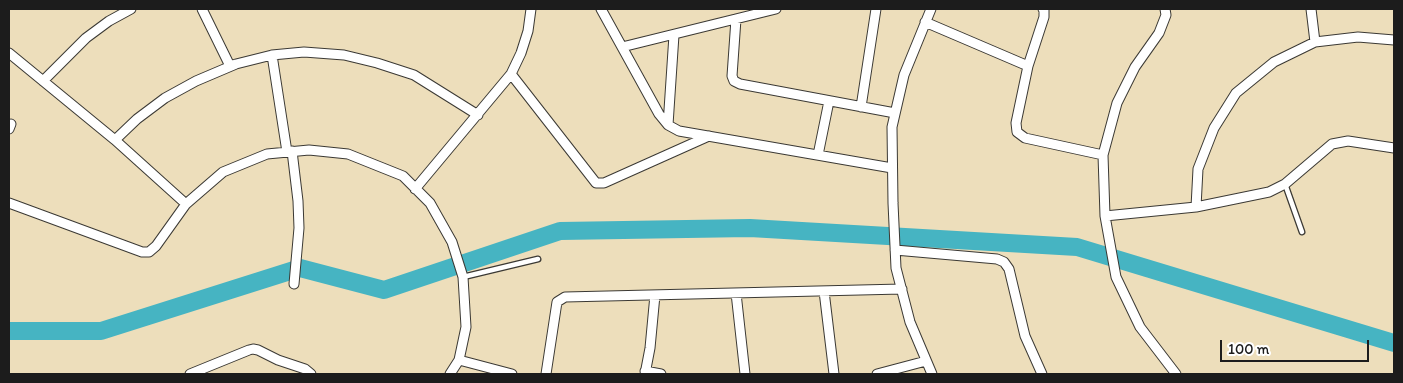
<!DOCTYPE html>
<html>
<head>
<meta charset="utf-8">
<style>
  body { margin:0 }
  #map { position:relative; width:1403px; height:383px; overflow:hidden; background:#eddebb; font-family:Itim,sans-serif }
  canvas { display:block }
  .frame { position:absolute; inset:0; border:10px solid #1c1c1c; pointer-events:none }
  .scale { position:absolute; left:1220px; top:340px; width:149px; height:22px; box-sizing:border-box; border:2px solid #1c1c1c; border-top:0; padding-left:6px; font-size:15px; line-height:18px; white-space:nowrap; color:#1c1c1c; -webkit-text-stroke:4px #fff; paint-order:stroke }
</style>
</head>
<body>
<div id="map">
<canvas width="1403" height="383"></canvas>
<div class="frame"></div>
<div class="scale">100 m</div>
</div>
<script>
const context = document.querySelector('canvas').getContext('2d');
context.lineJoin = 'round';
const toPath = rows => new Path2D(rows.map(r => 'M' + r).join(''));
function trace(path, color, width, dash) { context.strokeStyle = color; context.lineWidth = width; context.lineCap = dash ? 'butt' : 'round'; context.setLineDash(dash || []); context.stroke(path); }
trace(toPath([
  [9,331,101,331,300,268,384,290,560,231,750,228,1077,247,1394,343]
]), '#46b4c2', 18);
const service = toPath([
  [1285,184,1302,232],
  [463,277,538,259]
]);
const minor = toPath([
  [202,9,230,66],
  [601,9,659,114,668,125,679,131,892,168],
  [931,9,904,75,892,127,893,203,896,268,910,322,932,374],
  [1043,9,1044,10,1044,17,1028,66,1016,123,1017,132,1025,138,1103,155],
  [1165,9,1166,15,1159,33,1135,67,1117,103,1103,155,1105,216,1116,277,1140,327,1176,374],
  [1311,9,1315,42],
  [736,19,732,76,734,81,740,84,895,113],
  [925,22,1028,66],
  [622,47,776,9],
  [9,53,115,140,186,204],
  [272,55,287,152],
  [511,74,596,183,604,183,709,136],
  [43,81,86,38,109,21,131,9],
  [861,107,876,9],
  [668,125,674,35],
  [9,129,11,124],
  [115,140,137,119,165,98,196,81,236,64,272,55,304,52,344,55,377,63,414,75,478,115],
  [292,151,298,201,299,228,294,284],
  [818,155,829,101],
  [415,189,511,74,521,53,528,31,531,9],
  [9,203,142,252,149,252,156,246,186,204,223,172,267,154,309,150,348,154,403,176,430,203,452,242,463,277,466,327,459,360,450,374],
  [1196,207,1198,169,1214,128,1236,93,1274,62,1315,42,1358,37,1394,40],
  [1105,216,1196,207,1269,192,1285,184,1332,144,1348,141,1394,148],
  [895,250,997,259,1004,262,1009,269,1025,336,1042,374],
  [824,291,834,374],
  [736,293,745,374],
  [459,360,512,374],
  [645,371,661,374],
  [190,374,249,350,253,349,258,350,278,360,305,369,311,374],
  [546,374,557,302,565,297,902,289],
  [645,374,650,348,655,295],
  [877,374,926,361]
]);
trace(service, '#3b3934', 7);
trace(minor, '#3b3934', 11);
trace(service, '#fff', 4.5);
trace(minor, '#fff', 9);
</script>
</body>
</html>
